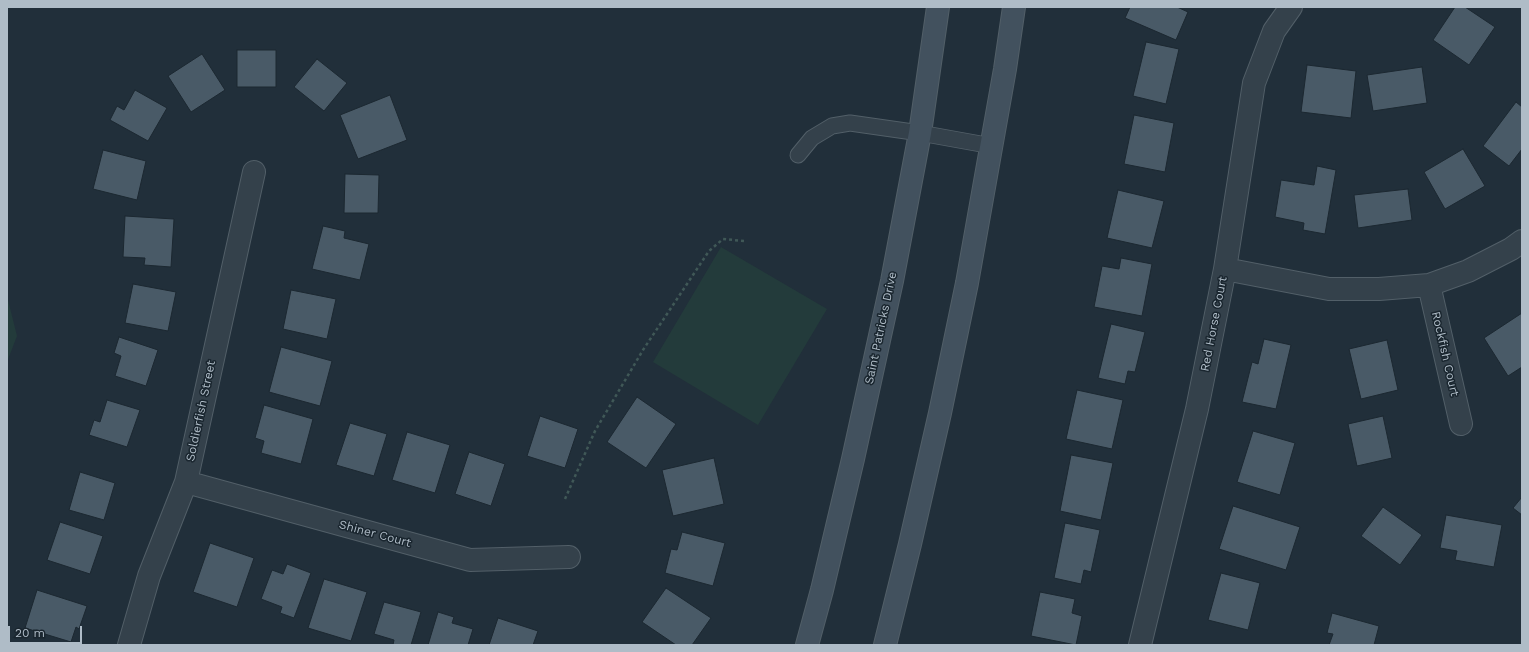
<!DOCTYPE html>
<html>
<head>
<meta charset="utf-8">
<style>
  body { margin:0 }
  #map { position:relative; width:1529px; height:652px; overflow:hidden; background:#212f3a; font-family:"Work Sans",sans-serif }
  canvas { display:block }
  .frame { position:absolute; inset:0; border:8px solid #afbcc7; pointer-events:none }
  .scale { position:absolute; left:8px; top:626px; width:74px; height:18px; box-sizing:border-box; border:2px solid #afbcc7; border-top:0; padding-left:5px; font-size:12px; line-height:14px; white-space:nowrap; color:#afbcc7; -webkit-text-stroke:3px #1a262f; paint-order:stroke }
</style>
</head>
<body>
<div id="map">
<canvas width="1529" height="652"></canvas>
<div class="frame"></div>
<div class="scale">20 m</div>
</div>
<script>
const context = document.querySelector('canvas').getContext('2d');
context.lineJoin = 'round';
function paint(path, color) { context.fillStyle = color; context.fill(path, 'evenodd'); }
const toPath = rows => new Path2D(rows.map(r => 'M' + r).join(''));
function trace(path, color, width, dash) { context.strokeStyle = color; context.lineWidth = width; context.lineCap = dash ? 'butt' : 'round'; context.setLineDash(dash || []); context.stroke(path); }
function write(font, color, halo, rows, align = 'center') {
  context.font = font + ' "Work Sans",sans-serif'; context.lineWidth = 3; context.setLineDash([]); context.textBaseline = 'middle'; context.strokeStyle = halo; context.fillStyle = color; for (const [text, x, y, turn = 0] of rows) {
    context.save(); context.translate(x, y); context.rotate((+turn || 0) * Math.PI / 180); context.textAlign = isNaN(turn) ? turn : align; if (halo) context.strokeText(text, 0, 0); context.fillText(text, 0, 0); context.restore();
  }
}
paint(toPath([
  [721,247,827,309,758,425,653,362],
  [7,296,17,336,7,362]
]), '#233b3b');
const building = toPath([
  [1130,7,1177,7,1188,12,1176,40,1125,18,1130,7],
  [1455,7,1465,7,1495,27,1469,65,1433,40,1455,7],
  [1146,42,1179,49,1166,104,1133,96,1146,42],
  [237,50,276,50,276,87,237,87,237,50],
  [202,54,225,90,191,112,168,76,202,54],
  [317,59,347,83,324,111,294,87,317,59],
  [1307,65,1356,71,1351,118,1301,112,1307,65],
  [1422,67,1427,103,1373,111,1367,75,1422,67],
  [135,90,167,108,148,141,110,120,117,106,124,110,135,90],
  [390,95,407,140,358,159,340,115,390,95],
  [1516,102,1522,107,1522,149,1509,166,1483,146,1516,102],
  [1134,115,1174,123,1165,172,1124,164,1134,115],
  [1463,149,1485,186,1445,209,1424,172,1463,149],
  [103,150,146,161,137,200,93,189,103,150],
  [1317,166,1336,170,1325,234,1303,230,1304,223,1275,217,1281,180,1314,185,1317,166],
  [345,174,379,175,378,213,344,213,345,174],
  [1408,189,1412,220,1358,228,1354,195,1408,189],
  [1118,190,1164,201,1152,248,1107,238,1118,190],
  [125,216,174,219,171,267,144,265,145,258,123,257,125,216],
  [323,226,345,231,344,238,369,244,360,280,312,269,323,226],
  [1121,258,1152,264,1142,316,1094,307,1102,266,1119,269,1121,258],
  [133,284,176,292,168,331,125,323,133,284],
  [291,290,336,299,327,339,283,329,291,290],
  [1522,313,1522,367,1508,376,1484,338,1522,313],
  [1111,324,1145,332,1135,372,1128,371,1125,384,1098,378,1111,324],
  [119,337,158,350,146,386,115,376,121,356,114,353,119,337],
  [1264,339,1291,345,1276,409,1242,402,1252,362,1258,364,1264,339],
  [1387,340,1398,390,1361,399,1349,349,1387,340],
  [281,347,332,361,320,406,269,392,281,347],
  [1077,390,1123,400,1112,449,1066,439,1077,390],
  [637,397,676,424,646,468,607,442,637,397],
  [107,400,140,410,127,447,89,435,94,420,100,422,107,400],
  [264,405,313,419,301,464,261,453,264,441,255,438,264,405],
  [540,416,578,429,565,468,527,456,540,416],
  [1383,416,1392,458,1357,466,1348,424,1383,416],
  [350,423,387,434,374,476,336,465,350,423],
  [1253,431,1295,443,1280,495,1237,482,1253,431],
  [407,432,450,445,435,493,392,480,407,432],
  [469,452,505,464,491,506,455,494,469,452],
  [1071,455,1113,463,1101,520,1060,511,1071,455],
  [714,458,724,504,673,516,662,470,714,458],
  [80,472,115,483,104,520,69,510,80,472],
  [1522,497,1522,515,1513,508,1522,497],
  [1233,506,1300,527,1286,570,1219,549,1233,506],
  [1383,507,1422,535,1400,565,1361,536,1383,507],
  [1446,515,1502,525,1494,567,1455,560,1457,551,1440,548,1446,515],
  [60,522,103,536,90,574,47,560,60,522],
  [1065,523,1100,530,1091,572,1084,570,1081,584,1054,578,1065,523],
  [682,532,725,543,713,586,665,573,671,549,677,550,682,532],
  [210,543,254,558,237,607,193,592,210,543],
  [287,564,311,573,294,618,280,613,282,607,261,599,272,570,283,574,287,564],
  [1221,573,1260,583,1248,630,1208,620,1221,573],
  [324,579,367,592,351,641,308,628,324,579],
  [666,588,711,618,692,645,676,645,642,622,666,588],
  [37,590,87,606,79,629,76,627,71,642,25,628,37,590],
  [1040,592,1075,599,1072,613,1082,616,1076,645,1031,636,1040,592],
  [384,602,421,612,411,645,393,645,394,640,374,634,384,602],
  [438,612,454,617,452,623,473,629,468,645,428,645,438,612],
  [1332,613,1379,626,1374,645,1329,645,1333,634,1327,633,1332,613],
  [498,618,538,631,533,645,489,645,498,618]
]);
paint(building, '#495a67');
trace(building, '#1c2831', 1);
const lane = toPath([
  [798,155,812,138,832,126,850,123,920,133,992,146]
]);
const street = toPath([
  [1225,269,1329,289,1379,289,1429,285,1468,271,1511,249,1522,241],
  [1429,285,1461,424],
  [186,482,470,560,569,557],
  [129,645,149,576,186,482,254,172],
  [1140,645,1197,409,1225,269,1254,83,1274,31,1291,7]
]);
const secondary = toPath([
  [807,645,822,590,853,459,892,281,920,133,938,7],
  [885,645,910,544,940,413,967,283,1005,69,1014,7]
]);
trace(lane, '#525f68', 17);
trace(street, '#525f68', 24);
trace(secondary, '#525f68', 24);
trace(toPath([
  [565,499,595,431,643,350,709,251,723,239,744,241]
]), '#405857', 2.5, [3, 3]);
trace(lane, '#34414b', 15);
trace(street, '#34414b', 22);
trace(secondary, '#42515e', 22);
write('12px', '#afbcc7', '#1a262f', [
  ["Red Horse Court",1214,324,-79],
  ["Saint Patricks Drive",881,328,-78],
  ["Rockfish Court",1445,354,77],
  ["Soldierfish Street",201,411,-78],
  ["Shiner Court",375,534,15]
]);
</script>
</body>
</html>
